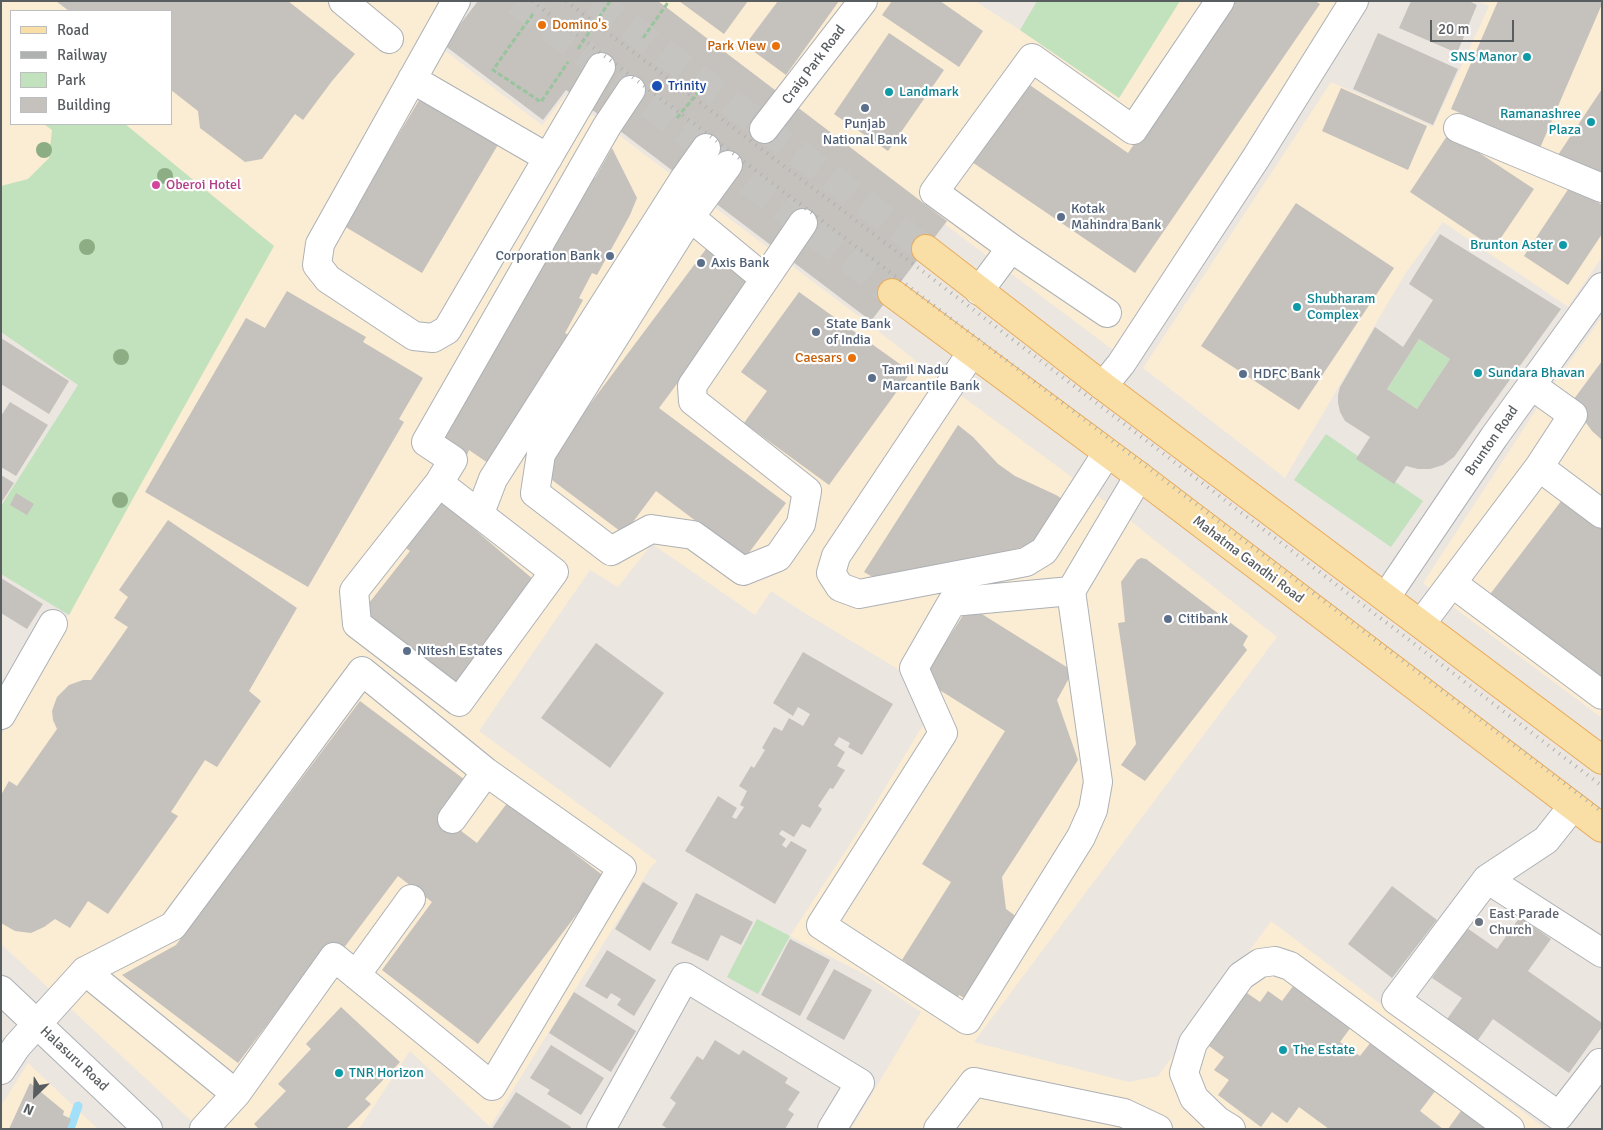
<!DOCTYPE html>
<html>
<head>
<meta charset="utf-8">
<style>
  body { margin:0 }
  #map { position:relative; width:1603px; height:1130px; overflow:hidden; background:#ebe6e0; font-family:Signika,sans-serif }
  canvas { display:block }
  .frame { position:absolute; inset:0; border:2px solid #585d60; pointer-events:none }
  .legend { position:absolute; left:10px; top:10px; width:162px; height:115px; box-sizing:border-box; background:#fff; border:1px solid #bcbebf; margin:0; padding:6px 9px; list-style:none; font-size:15px; color:#585d60 }
  .legend li { display:flex; align-items:center; gap:10px; height:25px }
  .legend b { width:25px; border:1px solid #bcbebf }
  .north { position:absolute; left:10px; top:1070px; width:50px; height:50px; -webkit-text-stroke:4px #fff; paint-order:stroke; rotate:204deg; font-size:14px; font-weight:700; line-height:20px; text-align:center; color:#585d60 }
  .north::after { content:''; display:block; margin:auto; width:18px; height:22px; background:#585d60; clip-path:polygon(50% 0,100% 100%,50% 72%,0 100%) }
  .scale { position:absolute; left:1430px; top:20px; width:84px; height:22px; box-sizing:border-box; border:2px solid #585d60; border-top:0; padding-left:6px; font-size:15px; line-height:18px; white-space:nowrap; color:#585d60; -webkit-text-stroke:4px #fff; paint-order:stroke }
</style>
</head>
<body>
<div id="map">
<canvas width="1603" height="1130"></canvas>
<div class="frame"></div>
<ul class="legend">
<li><b style="height:6px;background:#f9dfa6"></b>Road</li>
<li><b style="height:6px;background:#afb0b0"></b>Railway</li>
<li><b style="height:14px;background:#c2e1bd"></b>Park</li>
<li><b style="height:14px;background:#c5c1bc"></b>Building</li>
</ul>
<div class="north">N</div>
<div class="scale">20 m</div>
</div>
<script>
const context = document.querySelector('canvas').getContext('2d');
context.lineJoin = 'round';
function paint(path, color) { context.fillStyle = color; context.fill(path, 'evenodd'); }
const toPath = rows => new Path2D(rows.map(r => 'M' + r).join(''));
function trace(path, color, width, dash) { context.strokeStyle = color; context.lineWidth = width; context.lineCap = dash ? 'butt' : 'round'; context.setLineDash(dash || []); context.stroke(path); }
function write(font, color, halo, rows, align = 'center') {
  context.font = font + ' Signika,sans-serif'; context.lineWidth = 4.5; context.setLineDash([]); context.textBaseline = 'middle'; context.strokeStyle = halo; context.fillStyle = color; for (const [text, x, y, turn = 0] of rows) {
    context.save(); context.translate(x, y); context.rotate((+turn || 0) * Math.PI / 180); context.textAlign = isNaN(turn) ? turn : align; if (halo) context.strokeText(text, 0, 0); context.fillText(text, 0, 0); context.restore();
  }
}
paint(toPath([
  [1,1,455,1,439,46,542,125,566,95,881,333,932,374,1118,511,1277,637,974,1042,1129,1082,1158,1076,1271,921,1546,1129,851,1129,921,1012,864,974,790,936,863,824,926,720,901,671,803,612,771,591,755,615,652,544,618,587,590,570,479,731,657,861,651,867,490,1127,410,1051,359,1129,200,1129,1,944,1,736,165,439,1,332],
  [11,11,171,11,171,124,11,124],
  [647,1,849,1,776,98],
  [875,1,975,1,1020,30,1119,98,1180,1,1339,1,1113,350,789,108],
  [1478,1,1602,1,1602,257,1568,307,1443,222,1405,274,1285,478,1143,368,1331,82,1433,127,1489,6],
  [1602,317,1602,718,1441,598,1423,583,1545,396],
  [28,1063,98,1129,1,1129,1,1106]
]), '#fbecd4');
paint(toPath([
  [1037,1,1180,1,1119,98,1020,30],
  [44,124,125,124,274,246,136,493,69,615,1,574,1,506,78,385,1,332,1,186,28,179,49,158,52,130],
  [1419,339,1450,359,1417,409,1387,389],
  [1326,434,1423,501,1391,547,1294,480],
  [757,919,790,936,758,994,727,977]
]), '#c2e1bd');
trace(toPath([
  [70,1129,78,1106]
]), '#a2e0f9', 9);
paint(toPath([
  [56,1,288,1,355,54,332,81,303,120,295,114,262,159,245,162,200,128,198,111,171,90,171,11,69,11],
  [478,1,658,1,947,221,871,321,566,90,543,120,444,45],
  [679,1,748,1,724,34],
  [778,1,839,1,786,75,745,45],
  [892,1,940,1,983,31,959,67,882,15],
  [1233,1,1315,1,1320,4,1135,273,969,160,1024,81,1128,153],
  [1411,1,1469,1,1477,5,1457,53,1399,28],
  [1498,1,1602,1,1602,4,1540,148,1451,109],
  [889,33,944,70,888,151,834,114],
  [1378,33,1458,69,1433,125,1353,89],
  [1341,88,1427,126,1408,170,1322,131],
  [1602,89,1602,175,1558,155],
  [421,97,499,143,422,273,344,226],
  [1449,133,1534,189,1494,248,1410,192],
  [612,148,637,198,630,215,597,275,592,273,579,298,583,300,565,333,570,336,503,445,499,442,488,463,469,450,467,455,438,435,588,173,595,178],
  [1571,185,1602,205,1602,234,1568,285,1524,256],
  [1296,203,1394,268,1299,410,1201,346],
  [1440,234,1561,309,1454,457,1443,465,1430,469,1418,469,1406,466,1394,484,1356,459,1370,437,1345,421,1340,412,1338,403,1338,395,1340,387,1375,327,1403,347,1433,300,1409,284],
  [1419,339,1450,359,1417,409,1387,389],
  [706,249,752,283,659,408,786,503,745,558,656,491,624,534,540,471],
  [287,291,366,337,363,342,423,378,399,419,404,422,308,587,145,492,246,318,265,328],
  [799,292,911,372,829,485,744,423,767,391,741,372],
  [1,338,69,381,49,414,1,384],
  [1602,361,1602,440,1592,431,1581,416,1574,399],
  [10,402,48,425,16,476,1,467,1,416],
  [958,425,973,437,998,464,1015,476,1056,495,1067,502,1041,543,878,580,864,572],
  [1,475,14,483,1,503],
  [16,493,34,504,27,515,10,505],
  [434,495,534,580,458,683,362,612,410,551,403,546],
  [1565,496,1602,524,1602,683,1488,597],
  [168,520,297,608,249,691,261,701,217,767,205,760,171,812,178,816,108,914,88,901,70,928,55,919,44,927,31,933,15,931,1,923,1,795,9,781,17,786,57,729,53,720,52,711,57,697,69,685,83,680,91,680,128,627,114,618,128,597,119,590],
  [1141,558,1146,559,1248,636,1243,645,1247,650,1145,781,1121,765,1136,744,1118,623,1125,622,1121,582,1137,560],
  [1,578,43,604,27,629,1,613],
  [969,606,1073,671,1057,700,1078,760,1002,877,1006,909,1017,917,966,999,959,995,956,1000,904,966,906,962,902,960,951,882,922,864,1005,731,922,679],
  [596,643,664,693,610,768,541,718],
  [803,652,893,704,862,755,848,747,850,743,839,737,834,745,845,752,837,766,845,770,833,789,830,788,818,806,822,809,810,828,802,824,794,837,782,830,779,834,786,839,782,845,786,848,791,841,807,850,775,904,685,851,718,796,737,808,732,817,736,819,744,807,740,805,747,791,739,786,751,766,754,768,765,750,762,748,774,727,782,731,789,718,803,726,810,714,798,707,793,716,773,703],
  [360,701,469,783,444,818,477,843,508,802,605,877,478,1044,382,970,432,902,398,876,340,953,328,944,238,1063,122,975,176,945],
  [643,882,678,903,650,951,615,929],
  [1392,886,1437,920,1392,978,1348,944],
  [696,893,753,922,741,945,721,935,708,961,671,943],
  [1520,917,1551,939,1528,971,1602,1023,1602,1027,1569,1073,1493,1019,1470,1051,1440,1029,1462,998,1432,978,1467,928,1497,949],
  [790,939,830,960,800,1016,761,995],
  [607,950,656,980,634,1016,617,1005,621,999,611,993,607,999,585,986],
  [834,969,872,990,844,1040,806,1019],
  [1297,981,1354,1023,1340,1042,1360,1056,1374,1038,1439,1086,1420,1111,1443,1129,1329,1129,1299,1107,1287,1123,1272,1112,1261,1127,1218,1095,1229,1080,1214,1070,1224,1057,1205,1043,1244,991,1260,1002,1268,991,1282,1001],
  [574,992,636,1031,611,1072,549,1033],
  [341,1007,400,1062,365,1099,371,1104,346,1129,259,1129,254,1124,286,1091,278,1084,311,1049,306,1044],
  [715,1040,739,1055,743,1050,788,1078,785,1083,800,1092,788,1110,794,1114,785,1129,668,1129,662,1125,676,1103,670,1098,697,1056,703,1060],
  [551,1045,604,1078,581,1115,547,1094,550,1090,530,1078],
  [30,1083,64,1111,63,1115,71,1119,67,1129,9,1129],
  [516,1092,571,1127,570,1129,492,1129],
  [1463,1108,1491,1129,1448,1129]
]), '#c5c1bc');
trace(toPath([
  [516,1,892,293],
  [595,1,926,249]
]), '#c6c4c0', 28, [28, 14]);
const minor = toPath([
  [343,1,389,39],
  [456,1,320,244,317,265,328,279,414,336,433,338,447,330,601,67],
  [412,79,548,158],
  [1458,128,1602,188],
  [764,129,863,1],
  [728,165,690,217,541,454,535,493,611,551,651,529,693,535,743,571,778,557,801,524,807,491,693,401,692,386,803,223],
  [690,217,765,279],
  [979,291,1011,248],
  [1107,313,1011,248,934,192,1032,58,1133,130,1220,1],
  [972,352,836,556,831,573,840,587,859,594,1026,562,1044,551,1107,453],
  [1103,386,1121,364,1256,158,1354,1],
  [1539,467,1602,514],
  [439,483,554,572,459,702,357,624,354,591,439,483,453,460,426,442,607,126,631,90],
  [480,513,493,479,684,179,706,148],
  [1452,583,1602,695],
  [1071,591,952,602,914,668,943,733,821,925,967,1020,1081,837,1093,810,1098,782,1071,591,1139,476],
  [1386,597,1494,437,1602,287],
  [1421,624,1539,467,1573,415,1531,385],
  [1,715,53,624],
  [1573,806,1546,840,1487,879,1396,1000,1559,1116,1600,1063],
  [452,819,486,772],
  [1487,879,1602,953],
  [356,975,411,899],
  [1,990,148,1129],
  [1,1070,17,1046,85,971,173,926,362,671,486,772,622,868,492,1086,334,957,236,1094,85,971],
  [204,1129,236,1094],
  [601,1129,685,977,860,1083,832,1129],
  [938,1129,974,1082,1124,1113,1158,1129],
  [1231,1129,1218,1121,1194,1098,1184,1073,1193,1043,1241,976,1260,963,1275,961,1290,966,1510,1129]
]);
const major = toPath([
  [926,249,1103,386,1602,760],
  [892,293,1139,476,1602,828]
]);
trace(minor, '#adb1b5', 30);
trace(major, '#e7ab5c', 30);
trace(toPath([
  [533,14,514,40,493,70,541,102,568,62],
  [643,38,669,1],
  [578,49,610,1],
  [677,118,698,92]
]), '#98c49e', 3, [5, 2.5]);
trace(minor, '#fff', 28);
trace(major, '#f9dfa6', 28);
trace(toPath([
  [532,1,1602,812],
  [566,1,1602,786]
]), '#afb0b0', 4, [1, 6]);
context.fillStyle = '#8dad84';
for (const [x, y] of [
  [44,150],
  [165,176],
  [87,247],
  [121,357],
  [120,500]
]) { context.beginPath(); context.arc(x, y, 8, 0, 2 * Math.PI); context.fill(); }
for (const [x, y, r, color] of [
  [542,25,5,"#e8710a"],
  [776,46,5,"#e8710a"],
  [1527,57,5,"#0f9aa8"],
  [657,86,6,"#1a4fb4"],
  [889,92,5,"#0f9aa8"],
  [865,108,5,"#5c6f8a"],
  [1591,122,5,"#0f9aa8"],
  [156,185,5,"#d1479c"],
  [1061,217,5,"#5c6f8a"],
  [1563,245,5,"#0f9aa8"],
  [610,256,5,"#5c6f8a"],
  [701,263,5,"#5c6f8a"],
  [1297,307,5,"#0f9aa8"],
  [816,332,5,"#5c6f8a"],
  [852,358,5,"#e8710a"],
  [1478,373,5,"#0f9aa8"],
  [1243,374,5,"#5c6f8a"],
  [872,378,5,"#5c6f8a"],
  [1168,619,5,"#5c6f8a"],
  [407,651,5,"#5c6f8a"],
  [1479,922,5,"#6b7280"],
  [1283,1050,5,"#0f9aa8"],
  [339,1073,5,"#0f9aa8"]
]) { const dot = new Path2D(); dot.arc(x, y, r, 0, 2 * Math.PI); context.fillStyle = color; context.fill(dot); trace(dot, '#fff', 2); }
write('14px', '#c56008', '#fff', [
  ["Domino's",552,25,"left"],
  ["Park View",766,46],
  ["Caesars",842,358]
], 'right');
write('14px', '#0d838f', '#fff', [
  ["SNS Manor",1517,57,"right"],
  ["Landmark",899,92],
  ["Ramanashree",1581,114,"right"],
  ["Plaza",1581,130,"right"],
  ["Brunton Aster",1553,245,"right"],
  ["Shubharam",1307,299],
  ["Complex",1307,315],
  ["Sundara Bhavan",1488,373],
  ["The Estate",1293,1050],
  ["TNR Horizon",349,1073]
], 'left');
write('14px', '#585d60', '#fff', [
  ["Craig Park Road",814,65,-53],
  ["Brunton Road",1492,441,-55],
  ["Mahatma Gandhi Road",1248,560,37],
  ["Halasuru Road",74,1059,43]
]);
write('14px', '#164399', '#fff', [
  ["Trinity",668,86]
], 'left');
write('14px', '#4e5e75', '#fff', [
  ["Punjab",865,124,"center"],
  ["National Bank",865,140,"center"],
  ["Kotak",1071,209],
  ["Mahindra Bank",1071,225],
  ["Corporation Bank",600,256,"right"],
  ["Axis Bank",711,263],
  ["State Bank",826,324],
  ["of India",826,340],
  ["Tamil Nadu",882,370],
  ["Marcantile Bank",882,386],
  ["HDFC Bank",1253,374],
  ["Citibank",1178,619],
  ["Nitesh Estates",417,651]
], 'left');
write('14px', '#b23c85', '#fff', [
  ["Oberoi Hotel",166,185]
], 'left');
write('14px', '#5b616d', '#fff', [
  ["East Parade",1489,914],
  ["Church",1489,930]
], 'left');
</script>
</body>
</html>
